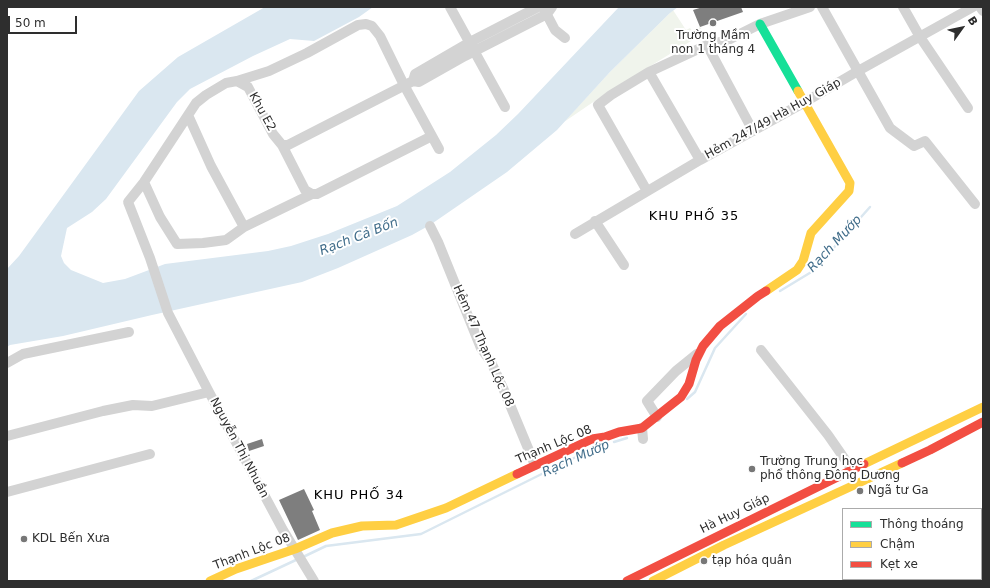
<!DOCTYPE html>
<html>
<head>
<meta charset="utf-8">
<style>
  body { margin:0 }
  #map { position:relative; width:990px; height:588px; overflow:hidden; background:#fff; font-family:"DejaVu Sans",sans-serif }
  canvas { display:block }
  .frame { position:absolute; inset:0; border:8px solid #2e2e2e; pointer-events:none }
  .legend { position:absolute; left:842px; top:508px; width:140px; height:72px; box-sizing:border-box; background:#fff; border:1px solid #ababab; margin:0; padding:5px 7px; list-style:none; font-size:12px; color:#2e2e2e }
  .legend li { display:flex; align-items:center; gap:8px; height:20px }
  .legend b { width:20px; border:1px solid #ababab }
  .north { position:absolute; left:942px; top:8px; width:40px; height:40px; -webkit-text-stroke:3px #fff; paint-order:stroke; rotate:57deg; font-size:11px; font-weight:700; line-height:16px; text-align:center; color:#2e2e2e }
  .north::after { content:''; display:block; margin:auto; width:14px; height:18px; background:#2e2e2e; clip-path:polygon(50% 0,100% 100%,50% 72%,0 100%) }
  .scale { position:absolute; left:8px; top:16px; width:69px; height:18px; box-sizing:border-box; border:2px solid #2e2e2e; border-top:0; padding-left:5px; font-size:12px; line-height:14px; white-space:nowrap; color:#2e2e2e; -webkit-text-stroke:3px #fff; paint-order:stroke }
</style>
</head>
<body>
<div id="map">
<canvas width="990" height="588"></canvas>
<div class="frame"></div>
<ul class="legend">
<li><b style="height:5px;background:#16e098"></b>Thông thoáng</li>
<li><b style="height:5px;background:#ffcf43"></b>Chậm</li>
<li><b style="height:5px;background:#f24e42"></b>Kẹt xe</li>
</ul>
<div class="north">B</div>
<div class="scale">50 m</div>
</div>
<script>
const context = document.querySelector('canvas').getContext('2d');
context.lineJoin = 'round';
function paint(path, color) { context.fillStyle = color; context.fill(path, 'evenodd'); }
const toPath = rows => new Path2D(rows.map(r => 'M' + r).join(''));
function trace(path, color, width, dash) { context.strokeStyle = color; context.lineWidth = width; context.lineCap = dash ? 'butt' : 'round'; context.setLineDash(dash || []); context.stroke(path); }
function write(font, color, halo, rows, align = 'center') {
  context.font = font + ' "DejaVu Sans",sans-serif'; context.lineWidth = 4; context.setLineDash([]); context.textBaseline = 'middle'; context.strokeStyle = halo; context.fillStyle = color; for (const [text, x, y, turn = 0] of rows) {
    context.save(); context.translate(x, y); context.rotate((+turn || 0) * Math.PI / 180); context.textAlign = isNaN(turn) ? turn : align; if (halo) context.strokeText(text, 0, 0); context.fillText(text, 0, 0); context.restore();
  }
}
paint(toPath([
  [673,10,686,30,690,28,693,32,700,27,704,33,605,94,564,122,610,72]
]), '#f0f4ec');
paint(toPath([
  [265,7,373,7,359,17,314,41,290,39,253,56,190,89,177,102,106,199,92,212,67,228,61,256,64,263,71,270,103,283,125,279,165,264,268,251,291,246,328,234,397,206,450,172,496,135,518,114,619,7,678,7,670,13,610,72,557,130,507,172,430,225,412,235,338,268,302,282,152,315,63,336,10,345,7,347,7,269,19,256,139,91,178,57]
]), '#dae7f0');
trace(toPath([
  [780,291,813,271,870,207],
  [687,399,695,392,715,348,746,314],
  [614,442,627,438],
  [303,557,326,546,421,534,598,446,604,444],
  [251,581,298,559]
]), '#dae7f0', 2.5);
paint(toPath([
  [703,7,741,7,743,12,700,27,693,10],
  [262,439,264,446,249,451,247,444],
  [304,489,314,510,312,511,320,530,298,540,279,500]
]), '#7e7e7e');
trace(toPath([
  [450,7,505,107],
  [822,7,890,128,914,146,925,141,975,204],
  [903,7,920,37,968,108],
  [980,7,983,11],
  [544,9,555,30,565,38],
  [707,45,753,131],
  [649,72,700,160],
  [237,81,269,71,307,53,358,25,366,24,372,26,380,36,404,85,439,149],
  [413,81,419,82,465,56,547,14,552,7],
  [413,81,415,74,470,42,538,7],
  [188,115,211,166,244,227],
  [282,145,305,190,312,194,317,194,430,137],
  [144,182,160,217,177,244,203,243,226,240,244,227,312,194],
  [647,191,598,105,611,95,649,72,707,45,728,40,760,24,810,7],
  [595,221,624,265],
  [430,226,438,242,481,348,491,362,503,388,535,465],
  [575,234,700,160,805,102,858,71,973,7],
  [761,350,828,435,853,471],
  [7,363,23,354,129,332],
  [657,417,647,401,676,371,697,354],
  [642,428,643,439],
  [7,436,103,411,133,405,152,406,209,392],
  [7,492,150,454],
  [314,581,283,530,209,392,168,313,150,258,128,202,144,182,196,103,206,95,226,83,237,81,248,87,273,134,282,145,288,145,413,81]
]), '#d3d3d3', 10);
trace(toPath([
  [760,24,798,91]
]), '#16e098', 9);
trace(toPath([
  [766,291,797,270,803,261,811,233,849,191,850,183,798,91],
  [864,464,983,407],
  [210,581,236,569,295,549,332,533,362,526,396,525,446,508,517,474],
  [653,581,724,545,902,463]
]), '#ffcf43', 9);
trace(toPath([
  [902,463,930,450,983,422],
  [517,474,592,439,605,437,619,432,642,428,681,397,689,384,696,360,703,346,720,326,758,296,766,291],
  [627,581,864,464]
]), '#f24e42', 9);
for (const [x, y, r, color] of [
  [713,23,4,"#777"],
  [752,469,4,"#777"],
  [860,491,4,"#777"],
  [24,539,4,"#777"],
  [704,561,4,"#777"]
]) { const dot = new Path2D(); dot.arc(x, y, r, 0, 2 * Math.PI); context.fillStyle = color; context.fill(dot); trace(dot, '#fff', 1.5); }
write('12px', '#2e2e2e', '#fff', [
  ["Trường Mầm",713,36,"center"],
  ["non 1 tháng 4",713,50,"center"],
  ["Trường Trung học",760,462],
  ["phổ thông Đông Dương",760,476],
  ["Ngã tư Ga",868,491],
  ["KDL Bến Xưa",32,539],
  ["tạp hóa quân",712,561]
], 'left');
write('12px', '#2e2e2e', '#fff', [
  ["Khu E2",262,112,61],
  ["Hẻm 247/49 Hà Huy Giáp",773,119,-29],
  ["Hẻm 47 Thạnh Lộc 08",483,346,66],
  ["Thạnh Lộc 08",554,445,-23],
  ["Nguyễn Thị Nhuần",239,448,62],
  ["Hà Huy Giáp",735,514,-26],
  ["Thạnh Lộc 08",252,552,-21]
]);
context.letterSpacing = '1px';
write('13px', '#000', '#fff', [
  ["KHU PHỐ 35",694,217],
  ["KHU PHỐ 34",359,496]
]);
context.letterSpacing = '0px';
write('italic 13px', '#426e8b', '#fff', [
  ["Rạch Cả Bốn",359,237,-21],
  ["Rạch Mướp",835,244,-47],
  ["Rạch Mướp",576,459,-24]
]);
</script>
</body>
</html>
